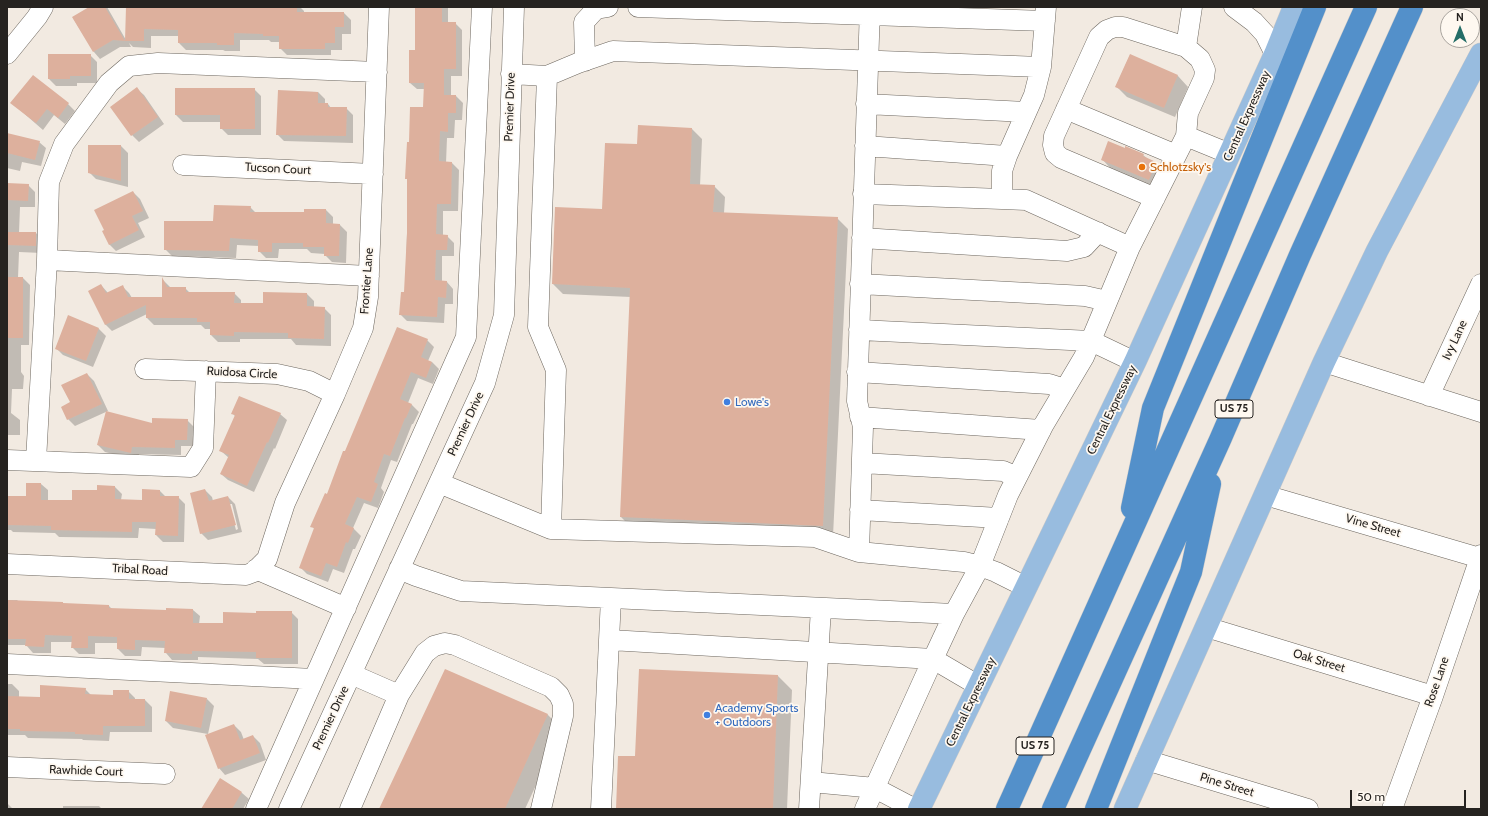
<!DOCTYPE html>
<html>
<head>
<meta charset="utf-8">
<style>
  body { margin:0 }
  #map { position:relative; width:1488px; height:816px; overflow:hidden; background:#f2eae1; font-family:Cabin,sans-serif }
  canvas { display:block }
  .frame { position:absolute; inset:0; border:8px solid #262320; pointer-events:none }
  .north { position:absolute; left:1440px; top:8px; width:40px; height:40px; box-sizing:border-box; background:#fef8f0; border:1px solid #a8a39d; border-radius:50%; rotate:0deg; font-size:11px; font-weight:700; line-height:16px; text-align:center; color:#262320 }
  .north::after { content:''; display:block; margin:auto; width:14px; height:18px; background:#246d67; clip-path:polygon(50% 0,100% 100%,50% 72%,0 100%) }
  .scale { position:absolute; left:1350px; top:790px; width:116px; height:18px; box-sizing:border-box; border:2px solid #262320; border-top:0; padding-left:5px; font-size:12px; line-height:14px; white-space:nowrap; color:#262320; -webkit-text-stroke:3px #fef8f0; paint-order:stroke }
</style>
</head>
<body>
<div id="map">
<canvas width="1488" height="816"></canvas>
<div class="frame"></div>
<div class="north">N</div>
<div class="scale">50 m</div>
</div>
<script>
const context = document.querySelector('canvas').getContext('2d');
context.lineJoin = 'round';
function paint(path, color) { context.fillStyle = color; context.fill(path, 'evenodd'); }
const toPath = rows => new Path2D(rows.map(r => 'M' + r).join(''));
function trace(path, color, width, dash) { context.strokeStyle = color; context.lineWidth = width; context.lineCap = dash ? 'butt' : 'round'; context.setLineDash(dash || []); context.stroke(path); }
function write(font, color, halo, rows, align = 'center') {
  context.font = font + ' Cabin,sans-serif'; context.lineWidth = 3.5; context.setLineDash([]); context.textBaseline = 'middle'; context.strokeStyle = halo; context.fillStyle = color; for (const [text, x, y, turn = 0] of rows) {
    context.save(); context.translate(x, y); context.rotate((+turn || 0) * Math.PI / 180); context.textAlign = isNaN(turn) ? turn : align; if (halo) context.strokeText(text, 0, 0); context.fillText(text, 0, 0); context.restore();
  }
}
paint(toPath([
  [91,7,107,7,126,40,127,7,300,7,304,11,304,13,344,13,351,20,351,34,342,34,342,50,331,50,331,55,287,55,280,48,280,42,271,42,269,40,240,40,240,51,225,51,223,50,186,50,179,43,179,36,151,36,151,48,133,47,129,43,131,47,120,47,100,59,94,52,73,18],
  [416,7,448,7,448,23,455,23,462,30,462,76,451,76,451,96,456,96,463,103,462,120,455,120,454,138,447,138,446,163,452,163,459,170,458,211,443,211,443,235,447,236,454,243,454,256,442,256,442,282,447,282,453,289,453,304,445,304,444,323,407,321,400,314,405,293,410,143,424,108,425,89,417,89,410,83,416,51],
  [90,55,97,62,97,83,77,83,77,86,56,86,49,79],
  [1130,55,1178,76,1188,87,1175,117,1127,97,1116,86],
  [137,89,144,95,164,124,139,142,132,135,111,107],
  [254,89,261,96,261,135,228,135,221,128,221,122,183,122,176,115],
  [279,91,318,92,325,99,325,104,328,104,331,108,346,108,353,115,353,143,284,141,277,134],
  [12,103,68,104,75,111,65,124,54,115,43,130],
  [692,129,702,139,700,186,714,186,725,197,724,213,837,218,848,229,833,536,631,527,621,517,631,297,563,294,553,284,603,210,638,145],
  [7,134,39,142,46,148,41,166,22,162,20,171,7,168],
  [121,146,128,153,128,187,96,179,89,172],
  [1143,155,1148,159,1156,163,1166,173,1159,190,1112,170,1102,159],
  [7,184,28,185,35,192,35,207,20,207,19,233,36,233,43,240,42,253,19,252,18,278,23,278,30,285,29,345,21,345,21,372,24,376,23,389,12,389,11,413,20,420,20,435,7,435],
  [133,192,140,199,149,218,138,223,145,237,116,251,109,244],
  [250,207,256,213,305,213,326,210,333,217,333,224,340,225,347,232,346,263,332,262,325,255,325,254,311,253,307,249,279,249,278,258,266,258,259,251,259,246,237,245,236,258,172,256,165,249,214,222],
  [163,280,171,288,185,288,190,293,234,293,241,300,241,304,264,304,307,294,314,301,314,307,324,308,331,315,331,346,296,345,291,339,240,339,240,342,218,342,211,335,211,329,205,329,201,325,154,325,147,318,147,314,112,331,105,324,101,285,108,293,122,286,129,293,132,298,163,298],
  [68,317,99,329,106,336,93,367,63,355,56,348],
  [427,340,434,347,428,361,432,362,439,369,433,384,418,378,408,403,412,405,419,412,413,424,412,424,397,462,391,460,381,488,384,492,378,508,364,503,353,528,361,536,355,549,353,549,344,573,333,569,328,582,307,574,300,567,315,530,312,526,327,495,345,453],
  [87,374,94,381,108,411,75,426,68,419,71,403],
  [233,414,280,414,287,420,275,449,274,448,254,492,228,480,221,474,229,458,221,451,236,417],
  [187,420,194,427,194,446,181,446,181,455,139,454,138,460,105,452,98,445],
  [41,484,48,490,48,501,73,501,98,491,115,487,122,494,121,500,143,501,160,491,166,497,178,497,185,504,184,542,163,542,156,535,156,529,139,528,138,538,59,537,55,533,13,532,11,530,7,530,7,497,27,497],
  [205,490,212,497,213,501,228,497,235,504,242,532,208,540,201,533],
  [229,504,232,504,238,529,236,530],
  [7,600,17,600,19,602,63,603,65,604,109,606,112,609,167,611,193,610,200,616,199,624,224,624,257,614,291,612,298,619,298,664,264,664,258,659,198,657,198,660,172,660,166,653,166,648,142,647,141,656,125,656,118,649,118,643,95,643,95,654,79,654,72,647,72,642,51,642,51,653,33,653,26,645,7,645],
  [446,670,548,715,562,729,525,809,381,809],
  [778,676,792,690,787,809,617,809,636,757],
  [7,684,12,684,19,691,19,698,41,698,85,689,92,696,114,696,128,691,135,698,135,700,145,700,152,707,152,732,110,732,109,741,83,740,82,739,28,738,25,735,7,735],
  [207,699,214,706,208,734,173,728,166,721],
  [234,725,241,732,244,740,253,736,260,743,266,760,225,775,219,768],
  [220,780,242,793,249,799,243,809,202,809],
  [7,803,13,809,7,809],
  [63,806,99,806,102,809,63,809]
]), '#0003');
paint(toPath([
  [89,7,105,7,125,41,113,40,93,52,72,17],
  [126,7,297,7,297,12,344,12,344,27,335,27,335,43,325,43,325,49,279,49,279,36,263,36,263,34,234,33,234,45,217,45,217,43,178,43,178,30,144,29,144,41,125,41],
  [415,7,442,7,442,22,456,22,456,69,444,69,444,95,456,95,456,113,448,113,448,132,440,131,439,161,452,162,451,204,437,204,436,234,448,235,447,250,436,250,435,280,447,281,446,298,438,297,437,317,399,315,401,292,404,292,407,233,407,179,405,179,407,142,409,142,410,107,423,107,424,83,409,83,409,50,415,50],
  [48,54,91,54,91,76,70,76,70,79,48,79],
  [1130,54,1178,75,1164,108,1115,87],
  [33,75,69,103,58,118,47,109,36,123,10,103],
  [137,87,158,117,131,136,110,107],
  [175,88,255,88,255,129,220,129,220,115,175,115],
  [278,90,318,92,318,103,328,103,328,107,347,107,346,136,276,135],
  [638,125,692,128,690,184,715,185,713,212,838,217,823,526,620,517,630,288,552,284,555,207,602,209,605,143,637,144],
  [7,133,40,141,35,160,7,153],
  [1108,141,1125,148,1125,146,1144,154,1143,156,1156,162,1149,180,1101,160],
  [88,145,121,145,121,181,88,173],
  [7,183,29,184,28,201,7,200],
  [133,191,143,211,132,216,139,230,109,245,102,231,104,230,94,210],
  [214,205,251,206,250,212,304,212,304,209,326,209,326,223,340,224,339,256,324,256,324,247,303,247,303,243,272,243,272,252,258,252,258,240,230,238,229,251,164,250,164,221,213,221],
  [7,232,36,232,36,246,7,245],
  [7,277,23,277,23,338,7,338],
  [162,277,167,287,186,287,186,292,235,292,234,303,263,303,263,292,307,293,307,306,325,307,324,339,288,338,288,333,234,332,234,336,210,335,210,322,197,322,197,318,146,318,146,305,105,325,88,291,101,284,106,293,123,285,128,297,162,297],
  [68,315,99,328,86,361,55,349],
  [397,327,428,339,421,357,432,362,426,378,411,372,400,399,412,404,406,418,405,418,390,456,384,454,374,482,378,484,371,502,357,497,345,524,354,528,348,543,346,542,337,567,326,563,321,576,299,568,314,528,310,527,325,493,327,494,343,451,345,451],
  [87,373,102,404,67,420,61,407,70,402,61,385],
  [239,396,281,413,268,443,267,442,247,486,220,474,229,455,219,451,235,415,231,414],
  [106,411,152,423,152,418,188,419,187,440,175,440,175,448,132,447,131,453,97,445],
  [26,483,41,483,41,500,72,500,72,490,97,490,97,485,115,486,115,499,142,500,142,489,160,490,160,496,179,496,178,536,155,535,156,522,132,522,132,532,51,530,51,526,7,525,7,496,26,496],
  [205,489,209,501,228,496,236,525,200,534,190,493],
  [7,600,63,602,63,603,109,605,109,608,166,610,166,608,193,609,193,623,223,623,223,612,256,613,256,611,292,611,292,658,256,658,256,652,192,651,192,654,164,653,165,641,135,640,135,650,117,649,117,637,88,636,88,648,71,648,72,636,45,635,44,647,25,646,26,639,7,639],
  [445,669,548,714,505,809,379,809],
  [639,669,778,675,773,809,616,809,618,756,635,756],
  [40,685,86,688,85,694,113,695,113,690,129,690,129,699,145,699,145,726,103,726,103,735,75,734,75,732,20,731,20,729,7,729,7,696,40,697],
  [170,691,207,698,201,728,165,721],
  [234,724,240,740,253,735,260,753,218,769,205,735],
  [220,778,242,792,232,809,201,809]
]), '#ddb09d');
const minor = toPath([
  [638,7,1045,21],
  [1234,7,1254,22,1265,34,1275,54],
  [7,54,37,17,43,7],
  [585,61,584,22,596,9,608,7],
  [1041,67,1046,7],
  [511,74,547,76,578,63,613,51,1041,67,1034,95,1007,156,1002,171,1002,199,1026,200,1130,247,1186,136,1230,154],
  [547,76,538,327,556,370,551,529],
  [866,104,1026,112],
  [1066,109,1176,155],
  [1186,136,1188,113,1204,78,1205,70,1200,59,1186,47,1192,7],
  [865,146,1007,156],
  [183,165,373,174],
  [863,194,1002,199],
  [1155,198,1061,158,1055,153,1053,145,1054,136,1099,37,1107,30,1115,27,1123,27,1186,47],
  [862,238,1067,251,1084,247,1098,232],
  [47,260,369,276],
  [860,284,1085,296,1107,301],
  [859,330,1091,341,1135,362],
  [1324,362,1481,412],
  [145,369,277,374,309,381,335,394],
  [857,372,1049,384,1065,389],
  [1429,396,1481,284],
  [860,417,1041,430],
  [7,460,191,467,203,448,206,371],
  [36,461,47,260,49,182,64,144,109,83,129,66,158,63,377,72],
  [862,463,1003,471,1017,477],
  [439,483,551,529,815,537,859,552,964,562,980,566,996,572,1026,587],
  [1265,495,1480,558],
  [860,510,999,518],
  [859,552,863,427,857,401,870,7],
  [7,564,246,575,254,572,267,559,285,503,335,394,363,328,368,297,379,7],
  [256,569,346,608],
  [399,569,416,576,461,591,611,598,601,809],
  [611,598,954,614],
  [1206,627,1433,696],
  [610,640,933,659,954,614,980,566,1008,495,1043,426,1084,357,1130,247],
  [7,664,314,679],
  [351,674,399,695,425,653,434,646,445,643,455,645,551,687,559,695,563,704,563,716,541,809],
  [1146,760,1308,809],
  [7,767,165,774],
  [811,782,875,788,915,809],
  [256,809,466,337,482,7],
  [289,809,485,383,504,315,514,7],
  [350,809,399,695],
  [809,809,821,608],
  [865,809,933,659,979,686],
  [1392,809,1433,696,1481,555]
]);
const major = toPath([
  [919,809,1135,362,1275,54,1294,7],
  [1125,809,1324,362,1377,251,1481,54]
]);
const highway = toPath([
  [1132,508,1153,408,1315,7],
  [1007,809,1366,7],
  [1053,809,1220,440,1300,255,1412,7],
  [1096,809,1191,572,1210,484]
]);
trace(minor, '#6d675f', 21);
trace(major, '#cbcac9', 23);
trace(highway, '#cbcac9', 23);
trace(minor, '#fff', 20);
trace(major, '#98bcdf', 22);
trace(highway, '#5390ca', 22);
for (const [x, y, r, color] of [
  [1142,167,4,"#e8710a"],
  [727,402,4,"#3f7fe0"],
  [707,715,4,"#3f7fe0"]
]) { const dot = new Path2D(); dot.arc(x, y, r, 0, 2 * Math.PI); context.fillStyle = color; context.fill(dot); trace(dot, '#fef8f0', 1.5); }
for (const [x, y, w] of [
  [1234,409,38],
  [1035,746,38]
]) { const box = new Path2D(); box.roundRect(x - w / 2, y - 9, w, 18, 3); context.fillStyle = '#fef8f0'; context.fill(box); trace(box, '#262320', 1); }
write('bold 11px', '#262320', null, [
  ["US 75",1234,409],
  ["US 75",1035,746]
]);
write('12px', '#262320', '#fef8f0', [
  ["Premier Drive",510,107,-88],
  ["Central Expressway",1247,116,-66],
  ["Tucson Court",278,169,3],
  ["Frontier Lane",367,281,-86],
  ["Ivy Lane",1455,340,-65],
  ["Ruidosa Circle",242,373,3],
  ["Central Expressway",1112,410,-64],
  ["Premier Drive",466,424,-65],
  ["Vine Street",1373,526,16],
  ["Tribal Road",140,570,3],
  ["Oak Street",1319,661,17],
  ["Rose Lane",1437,682,-71],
  ["Central Expressway",971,702,-64],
  ["Premier Drive",331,718,-65],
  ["Rawhide Court",86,771,2],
  ["Pine Street",1227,785,17]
]);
write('12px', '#c56008', '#fef8f0', [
  ["Schlotzsky's",1150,167]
], 'left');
write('12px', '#366cbe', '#fef8f0', [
  ["Lowe's",735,402],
  ["Academy Sports",715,708],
  ["+ Outdoors",715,722]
], 'left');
</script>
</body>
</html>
